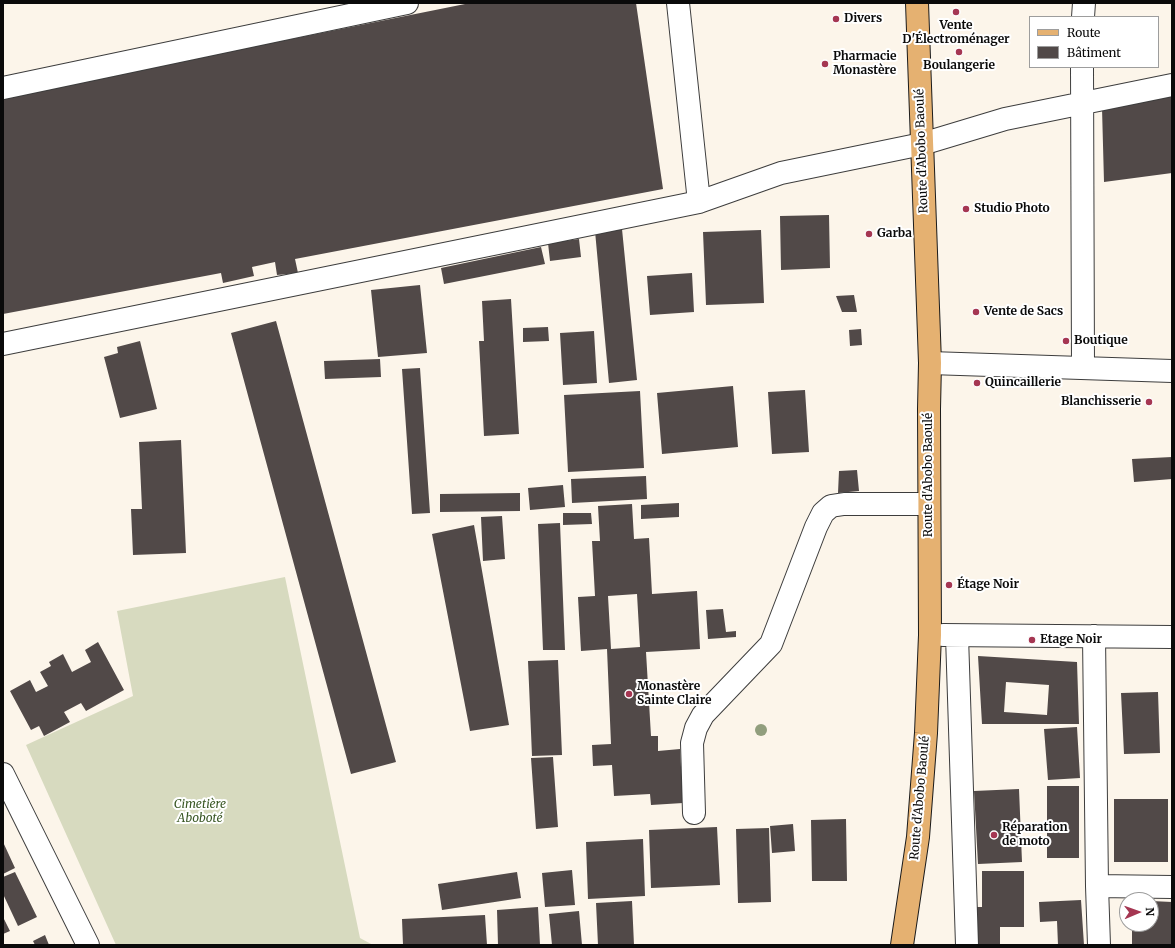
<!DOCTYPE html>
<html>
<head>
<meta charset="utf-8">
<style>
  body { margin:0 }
  #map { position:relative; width:1175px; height:948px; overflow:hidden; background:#fcf5ea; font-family:Merriweather,serif }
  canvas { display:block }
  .frame { position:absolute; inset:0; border:4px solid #0a0a0a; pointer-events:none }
  .legend { position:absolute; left:1029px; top:16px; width:130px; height:52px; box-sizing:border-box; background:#fff; border:1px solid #9d9d9d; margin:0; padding:5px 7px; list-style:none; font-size:12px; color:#0a0a0a }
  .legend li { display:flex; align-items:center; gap:8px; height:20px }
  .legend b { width:20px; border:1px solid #9d9d9d }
  .north { position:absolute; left:1119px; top:892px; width:40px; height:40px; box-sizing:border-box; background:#fff; border:1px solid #9d9d9d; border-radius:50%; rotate:88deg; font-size:11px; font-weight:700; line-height:16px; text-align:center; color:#0a0a0a }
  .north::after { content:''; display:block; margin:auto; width:14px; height:18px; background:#a53652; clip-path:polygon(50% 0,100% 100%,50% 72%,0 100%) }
</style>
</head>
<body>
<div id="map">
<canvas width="1175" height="948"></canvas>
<div class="frame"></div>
<ul class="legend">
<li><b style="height:5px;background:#e5b171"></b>Route</li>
<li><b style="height:11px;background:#514948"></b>Bâtiment</li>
</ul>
<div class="north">N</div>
</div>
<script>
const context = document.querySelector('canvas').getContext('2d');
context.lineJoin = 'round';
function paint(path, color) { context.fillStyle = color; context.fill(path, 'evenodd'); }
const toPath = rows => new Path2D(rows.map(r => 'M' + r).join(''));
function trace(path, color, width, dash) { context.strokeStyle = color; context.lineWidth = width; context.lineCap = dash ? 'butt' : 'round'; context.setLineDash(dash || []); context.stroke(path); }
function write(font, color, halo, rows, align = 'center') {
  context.font = font + ' Merriweather,serif'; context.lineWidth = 4; context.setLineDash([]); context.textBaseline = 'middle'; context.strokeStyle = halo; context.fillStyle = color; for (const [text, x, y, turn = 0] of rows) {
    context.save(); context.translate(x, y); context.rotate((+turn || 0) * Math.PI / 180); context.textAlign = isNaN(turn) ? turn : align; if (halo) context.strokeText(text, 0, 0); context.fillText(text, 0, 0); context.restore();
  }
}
paint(toPath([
  [285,577,360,938,373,945,116,945,26,745,133,696,117,611]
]), '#d7dabf');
paint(toPath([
  [470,3,636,3,663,189,295,259,298,273,277,275,275,262,252,267,254,276,223,283,221,273,3,314,3,97],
  [1172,94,1172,173,1104,182,1102,108],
  [829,215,830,268,781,270,780,216],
  [622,229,637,380,609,383,595,231],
  [761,230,764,303,706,305,703,232],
  [579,239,581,257,550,261,548,243],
  [541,247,545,264,444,284,441,268],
  [692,273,694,312,650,315,647,276],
  [420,285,427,353,378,357,371,290],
  [854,295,857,312,842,312,836,296],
  [511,299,519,434,484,436,479,341,484,341,482,301],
  [276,321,396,762,351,774,231,333],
  [548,327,549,341,523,342,523,328],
  [861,329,862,345,850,346,849,330],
  [594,331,597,383,563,385,560,333],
  [140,341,157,409,120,418,104,357,118,353,117,347],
  [380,359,381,377,325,379,324,361],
  [420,368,430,513,412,514,402,369],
  [733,386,738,447,662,454,657,393],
  [805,390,809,452,772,454,768,392],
  [640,391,644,468,568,472,564,395],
  [181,440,186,553,133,555,131,509,142,509,139,442],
  [1172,457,1172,479,1134,482,1132,459],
  [857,470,859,491,838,493,839,471],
  [646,476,647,499,572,503,571,479],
  [563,485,565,507,530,510,528,488],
  [520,493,520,511,440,512,440,494],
  [679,503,679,517,641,519,641,505],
  [632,504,634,539,649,538,652,594,697,591,700,649,646,652,651,736,658,736,658,751,680,749,683,803,651,805,650,794,614,796,612,765,593,766,592,745,611,744,607,649,581,651,578,597,595,596,592,541,600,541,598,506],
  [637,594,640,647,611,649,608,596],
  [563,513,591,513,592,524,563,525],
  [502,516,505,559,483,561,481,517],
  [560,523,565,650,543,650,538,524],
  [474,525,509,725,470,731,432,534],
  [723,609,726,632,736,631,736,637,708,639,706,610],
  [98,642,124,690,86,711,81,703,64,712,70,722,44,736,39,726,31,730,10,691,30,680,36,692,48,686,40,672,51,666,49,662,63,654,72,672,91,662,85,650],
  [978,656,1077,662,1079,724,982,724],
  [1006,682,1049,685,1047,715,1004,712],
  [558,660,562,755,532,756,528,661],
  [1158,692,1160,753,1124,754,1121,693],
  [1077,727,1080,778,1048,780,1044,729],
  [553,757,558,827,536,829,531,758],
  [1047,786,1079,786,1079,858,1047,858],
  [1019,789,1022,862,978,864,974,791],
  [1114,799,1168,799,1168,862,1114,862],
  [846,819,847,881,812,881,811,820],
  [793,824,795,851,772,853,770,826],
  [717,827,720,885,651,888,649,830],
  [769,828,771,902,738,903,736,829],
  [643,839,645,896,588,899,586,842],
  [3,842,15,868,3,874],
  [572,870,575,905,545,907,542,873],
  [982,871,1024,871,1024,927,1000,927,1000,945,971,945,971,907,982,907],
  [15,872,37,917,18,926,3,894,3,877],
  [517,872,521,898,442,910,438,884],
  [1081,900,1084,945,1058,945,1057,921,1040,922,1039,902],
  [632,901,634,945,598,945,596,903],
  [1151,901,1172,902,1172,945,1132,945,1132,924,1151,924],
  [538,907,540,945,498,945,497,910],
  [579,911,582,945,552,945,549,914],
  [485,915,487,945,403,945,402,919],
  [3,917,10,931,3,934],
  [45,935,49,945,35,945,33,941]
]), '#514948');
const minor = toPath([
  [678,3,699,202],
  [1083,17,1084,3],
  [1082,67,1083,368],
  [3,88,407,3],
  [3,344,699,202,781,173,922,144,1005,119,1172,85],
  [930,363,1172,371],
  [943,635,1172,637],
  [957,636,967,945],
  [1094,636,1097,886,1099,945],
  [3,774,88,945],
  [694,813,692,743,696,728,703,715,771,644,816,527,823,513,831,506,844,504,929,504],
  [1097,886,1172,887]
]);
const major = toPath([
  [902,945,918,837,926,733,930,635,929,409,930,363,917,3]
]);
trace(minor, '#3d3d3d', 24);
trace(major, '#1b1b1b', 24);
trace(minor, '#fff', 22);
trace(major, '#e5b171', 22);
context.fillStyle = '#919e7d';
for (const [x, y] of [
  [761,730]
]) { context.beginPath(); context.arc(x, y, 6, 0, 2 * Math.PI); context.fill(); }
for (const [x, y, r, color] of [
  [956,12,4,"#a53652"],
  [836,19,4,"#a53652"],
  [959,52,4,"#a53652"],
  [825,64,4,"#a53652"],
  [966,209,4,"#a53652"],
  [869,234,4,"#a53652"],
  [976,312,4,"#a53652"],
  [1066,341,4,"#a53652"],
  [977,383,4,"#a53652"],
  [1149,402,4,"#a53652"],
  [949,585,4,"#a53652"],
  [1032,640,4,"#a53652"],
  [629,694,4,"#a53652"],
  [994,835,4,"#a53652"]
]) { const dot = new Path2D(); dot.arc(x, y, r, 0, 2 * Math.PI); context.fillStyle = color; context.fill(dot); trace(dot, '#fff', 1.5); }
write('bold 12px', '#0a0a0a', '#fff', [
  ["Divers",844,19],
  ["Vente",956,26,"center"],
  ["D'Électroménager",956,40,"center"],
  ["Pharmacie",833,57],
  ["Monastère",833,71],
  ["Boulangerie",959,66,"center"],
  ["Studio Photo",974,209],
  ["Garba",877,234],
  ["Vente de Sacs",984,312],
  ["Boutique",1074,341],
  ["Quincaillerie",985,383],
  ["Blanchisserie",1141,402,"right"],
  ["Étage Noir",957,585],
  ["Etage Noir",1040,640],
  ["Monastère",637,687],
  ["Sainte Claire",637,701],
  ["Réparation",1002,828],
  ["de moto",1002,842]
], 'left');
write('12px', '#0a0a0a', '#fff', [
  ["Route d'Abobo Baoulé",922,151,-92],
  ["Route d'Abobo Baoulé",929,475,-90],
  ["Route d'Abobo Baoulé",920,798,-85]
]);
write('italic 12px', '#395724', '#fff', [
  ["Cimetière",200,805],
  ["Aboboté",200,819]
]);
</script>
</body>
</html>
